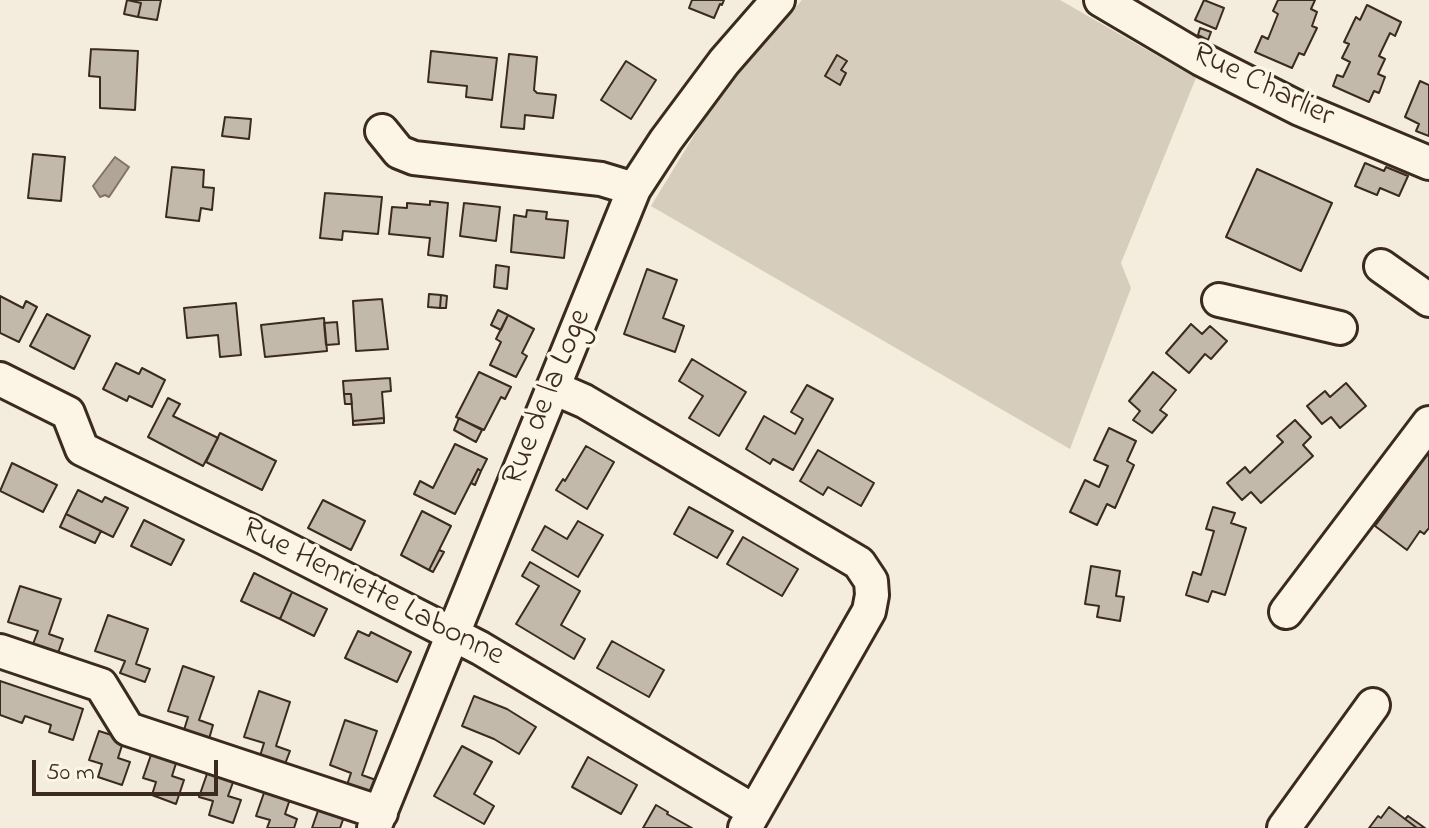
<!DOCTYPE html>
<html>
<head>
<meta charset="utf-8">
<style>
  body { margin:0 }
  #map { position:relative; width:1429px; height:828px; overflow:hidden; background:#f4eddd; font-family:"Indie Flower",sans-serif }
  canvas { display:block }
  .scale { position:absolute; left:32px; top:760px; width:186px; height:36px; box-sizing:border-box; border:4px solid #3b2a1e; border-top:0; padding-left:10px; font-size:24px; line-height:28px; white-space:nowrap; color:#3b2a1e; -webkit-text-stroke:6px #fcf5e5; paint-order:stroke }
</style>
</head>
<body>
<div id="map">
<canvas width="1429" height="828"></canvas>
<div class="scale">50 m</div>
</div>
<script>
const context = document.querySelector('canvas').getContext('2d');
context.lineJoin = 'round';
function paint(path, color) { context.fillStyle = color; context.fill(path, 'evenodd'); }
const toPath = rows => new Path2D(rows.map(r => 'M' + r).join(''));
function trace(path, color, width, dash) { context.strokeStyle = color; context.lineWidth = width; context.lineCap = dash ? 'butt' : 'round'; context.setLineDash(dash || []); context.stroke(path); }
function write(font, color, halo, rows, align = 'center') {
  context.font = font + ' "Indie Flower",sans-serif'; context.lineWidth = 7; context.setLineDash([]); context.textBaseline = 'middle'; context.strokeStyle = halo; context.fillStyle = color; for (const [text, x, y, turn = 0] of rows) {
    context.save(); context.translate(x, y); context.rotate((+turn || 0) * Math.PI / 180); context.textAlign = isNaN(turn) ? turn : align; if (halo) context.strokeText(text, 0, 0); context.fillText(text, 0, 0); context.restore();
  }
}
paint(toPath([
  [802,0,1060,0,1196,78,1121,263,1131,288,1070,449,651,206,720,93]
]), '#d6cdbd');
const water = toPath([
  [115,157,129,167,109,197,105,195,100,197,93,186,115,157]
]);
paint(water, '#b0a596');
trace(water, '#817466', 2);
const building = toPath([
  [127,0,141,3,138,17,124,14,127,0],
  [127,0,161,0,157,20,138,17,141,3,127,0],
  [692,0,724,0,722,5,720,4,714,18,689,8,692,0],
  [1204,0,1224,8,1216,29,1195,20,1204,0],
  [1278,0,1315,0,1311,9,1317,12,1312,26,1317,28,1304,55,1299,53,1292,68,1255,52,1262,36,1268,39,1278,14,1273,11,1278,0],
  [1367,5,1401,22,1395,36,1390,33,1379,56,1385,59,1378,74,1385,77,1379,93,1374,91,1369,102,1333,86,1337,75,1343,77,1350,62,1342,58,1349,44,1344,42,1356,17,1360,20,1367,5],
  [1200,28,1211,32,1208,40,1198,35,1200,28],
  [91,49,138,51,135,110,100,108,100,77,89,76,91,49],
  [431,51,497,58,492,100,466,97,467,86,428,82,431,51],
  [509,54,537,57,534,90,537,93,556,95,553,118,525,115,524,129,501,127,509,54],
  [837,55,847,61,841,70,846,73,840,85,825,76,837,55],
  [626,61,656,80,631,119,601,100,626,61],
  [1420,81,1429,85,1429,136,1416,131,1419,124,1405,117,1420,81],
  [225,117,251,119,249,139,222,136,225,117],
  [33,154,65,157,61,201,28,198,33,154],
  [1365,163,1384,171,1386,167,1408,176,1399,196,1380,188,1377,195,1355,186,1365,163],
  [172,167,204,170,203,187,214,188,212,210,201,208,199,221,166,217,172,167],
  [1257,169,1332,203,1301,271,1226,237,1257,169],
  [325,193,382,197,378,234,343,231,342,240,320,238,325,193],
  [430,201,448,203,443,257,428,255,430,238,389,234,392,207,407,208,407,203,430,205,430,201],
  [464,203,500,207,496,241,460,236,464,203],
  [527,210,547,212,546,219,568,221,564,258,511,252,514,215,526,217,527,210],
  [496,265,509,267,507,289,494,287,496,265],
  [647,269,677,280,663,318,684,326,675,352,624,334,647,269],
  [429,294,441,295,440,308,428,307,429,294],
  [441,295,447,296,446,308,440,308,441,295],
  [0,296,23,308,26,301,37,307,19,342,0,333,0,296],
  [382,299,388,349,356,351,353,301,382,299],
  [236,303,241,355,220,357,218,335,187,338,184,308,236,303],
  [498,310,508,315,501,330,491,325,498,310],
  [47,314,90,336,74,369,30,346,47,314],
  [508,315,534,329,522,353,527,356,516,377,490,365,501,342,496,339,508,315],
  [324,318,327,351,265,357,261,325,324,318],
  [337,322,339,344,326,345,324,323,337,322],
  [1191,324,1202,334,1210,326,1227,341,1211,359,1205,354,1189,373,1166,353,1191,324],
  [692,359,746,392,719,436,689,418,703,396,679,381,692,359],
  [116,363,139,374,142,368,165,380,152,407,129,396,127,401,103,389,116,363],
  [479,372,511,387,505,399,501,397,484,430,456,417,479,372],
  [1153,372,1176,390,1160,410,1167,415,1152,433,1133,420,1140,411,1129,401,1153,372],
  [390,378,391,391,382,392,384,418,353,421,351,394,344,394,343,381,390,378],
  [1346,383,1366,406,1340,428,1331,417,1322,424,1307,406,1325,391,1330,397,1346,383],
  [807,385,833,399,793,470,773,459,770,464,746,449,764,416,795,434,803,419,791,412,807,385],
  [344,394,351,394,352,404,345,404,344,394],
  [168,398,180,404,173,416,218,438,203,466,148,437,168,398],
  [384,418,384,423,353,425,353,421,384,418],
  [459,418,482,430,476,442,454,430,459,418],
  [1295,420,1311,437,1303,445,1313,456,1261,503,1251,492,1242,500,1227,483,1245,467,1250,473,1283,442,1277,436,1295,420],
  [1109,428,1136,441,1127,461,1134,465,1115,508,1107,504,1097,525,1070,512,1085,480,1099,487,1108,466,1094,460,1109,428],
  [220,433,276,461,262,490,206,462,220,433],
  [455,444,487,459,481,471,478,469,455,514,414,494,420,481,433,488,455,444],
  [586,446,614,462,587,509,556,490,563,479,565,481,586,446],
  [818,450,874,483,861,506,828,487,823,495,800,481,818,450],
  [1429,452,1429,528,1424,534,1420,531,1407,550,1375,526,1429,452],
  [12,463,57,485,43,512,0,491,12,463],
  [478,469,481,471,475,485,471,483,478,469],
  [78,490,102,502,105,497,128,508,113,537,66,514,78,490],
  [323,500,365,521,351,550,308,528,323,500],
  [689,507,733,531,717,558,674,534,689,507],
  [1213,507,1235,513,1231,523,1246,528,1225,595,1212,591,1208,602,1186,595,1193,572,1201,575,1214,531,1206,529,1213,507],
  [422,511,451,526,429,570,401,555,422,511],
  [66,514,101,531,95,543,60,527,66,514],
  [144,520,184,540,171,565,131,546,144,520],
  [578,521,603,535,578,577,532,550,545,526,567,539,578,521],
  [743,537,798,569,782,596,727,564,743,537],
  [439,550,444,552,433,572,429,570,439,550],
  [530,562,580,591,561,625,585,639,574,659,516,624,539,586,522,576,530,562],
  [1091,566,1120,571,1116,596,1124,597,1120,621,1097,617,1099,606,1085,604,1091,566],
  [254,573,292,592,280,619,241,601,254,573],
  [20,586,61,599,49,634,63,639,58,653,33,644,38,631,8,622,20,586],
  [292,592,327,609,314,636,280,619,292,592],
  [108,615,148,629,136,664,150,669,145,682,120,673,125,661,95,651,108,615],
  [358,631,369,636,371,632,411,652,397,682,345,658,358,631],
  [612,641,664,670,649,697,597,668,612,641],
  [183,666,214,677,199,720,213,725,209,739,184,730,188,717,168,711,183,666],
  [0,681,83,709,73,740,49,732,51,725,25,716,22,723,0,715,0,681],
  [259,691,290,702,276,746,290,751,285,764,260,756,264,743,244,737,259,691],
  [474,696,507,709,536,727,519,754,494,739,462,726,474,696],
  [345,720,377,731,362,775,376,780,371,793,347,785,351,773,330,765,345,720],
  [99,731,124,739,118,758,130,762,122,785,98,777,102,764,89,760,99,731],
  [462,746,492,762,474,794,494,806,484,824,434,796,462,746],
  [153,749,178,757,172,776,184,780,176,804,152,795,156,782,143,778,153,749],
  [588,757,637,785,621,814,572,787,588,757],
  [209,768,235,777,228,796,241,800,233,823,209,815,213,801,199,797,209,768],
  [266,787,291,796,285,814,297,819,294,828,267,828,270,820,256,816,266,787],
  [320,805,345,814,340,828,312,828,320,805],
  [656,805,668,812,667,814,692,828,643,828,656,805],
  [1389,807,1417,828,1369,828,1378,816,1381,818,1389,807],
  [1408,816,1425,828,1417,828,1405,819,1408,816]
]);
paint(building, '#c3b9aa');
trace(building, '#3b2a1e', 2);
const minor = toPath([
  [1101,0,1201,59,1300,109,1429,163],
  [382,131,399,152,414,158,601,179,634,189],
  [1381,266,1429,300],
  [1219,300,1340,328],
  [0,379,68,413,82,449,265,538,480,648,754,811],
  [554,388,584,401,859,563,871,581,872,595,869,611,745,828],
  [1286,612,1429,423],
  [0,651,101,685,128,729,381,813],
  [374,828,634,189,666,140,724,62,778,0],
  [1284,828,1373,705]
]);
trace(minor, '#3b2a1e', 38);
trace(minor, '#fcf5e5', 32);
write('32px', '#3b2a1e', '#fcf5e5', [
  ["Rue Charlier",1262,87,26],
  ["Rue de la Loge",549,398,-68],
  ["Rue Henriette Labonne",372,594,27]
]);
</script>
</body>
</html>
